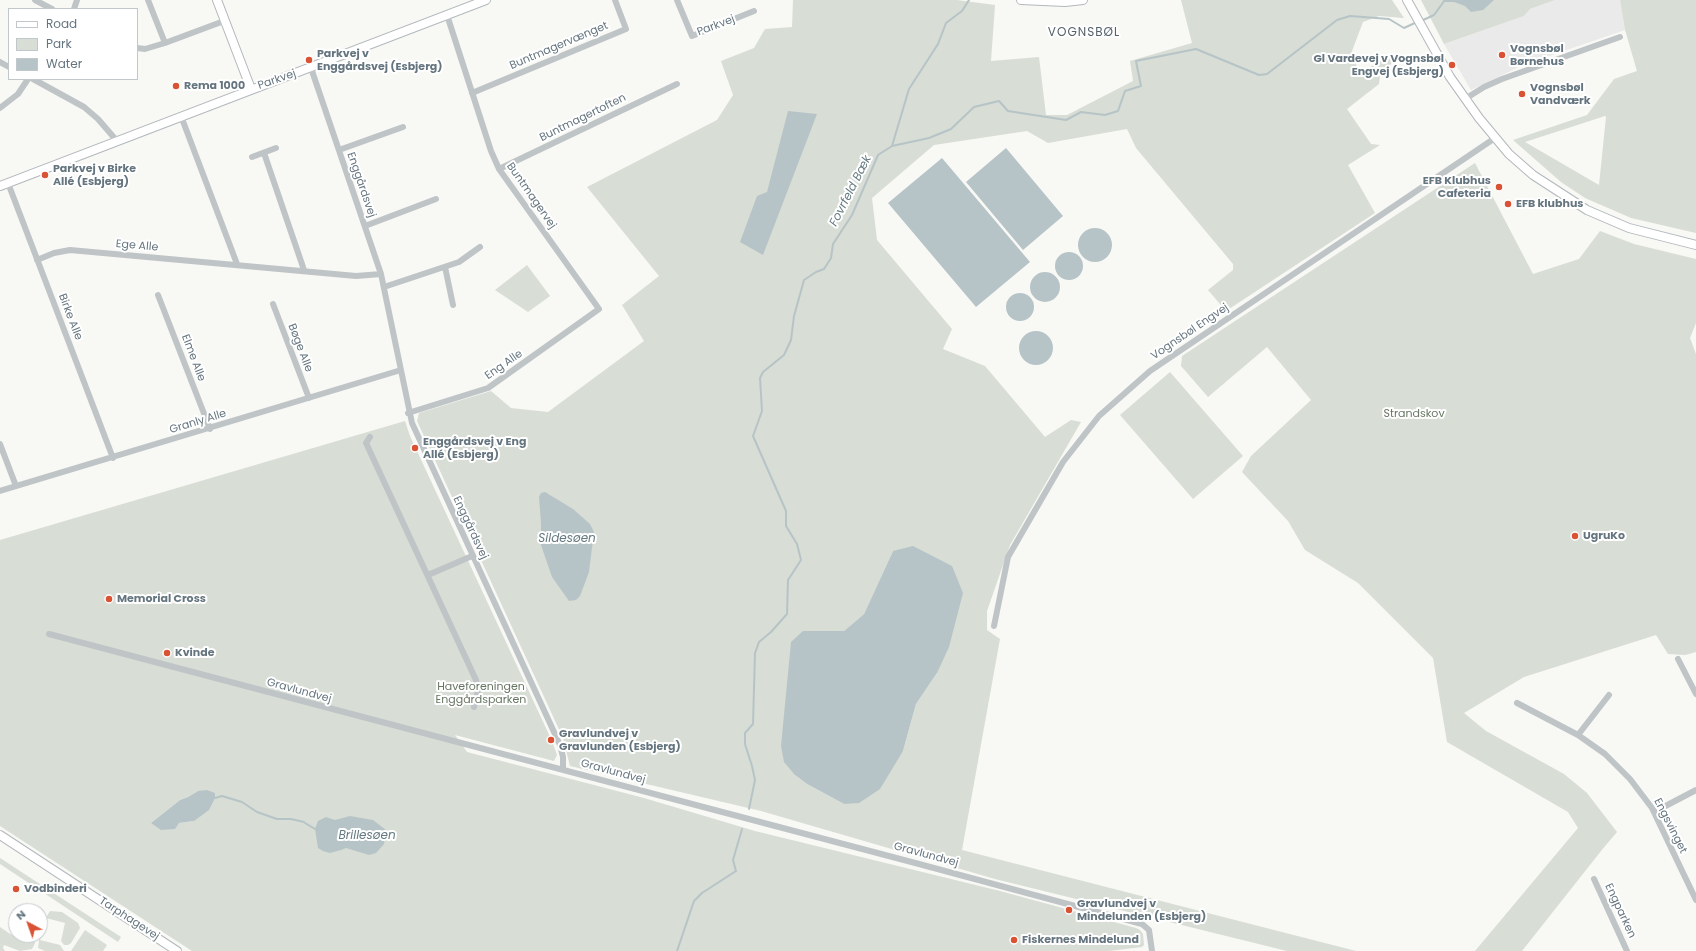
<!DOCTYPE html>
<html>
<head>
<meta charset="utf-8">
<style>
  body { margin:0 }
  #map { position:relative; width:1696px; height:951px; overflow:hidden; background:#f8f8f5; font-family:Poppins,sans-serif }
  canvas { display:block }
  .legend { position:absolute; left:8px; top:8px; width:130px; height:72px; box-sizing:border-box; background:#fff; border:1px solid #c1c8cc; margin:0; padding:5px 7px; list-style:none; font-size:12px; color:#65757f }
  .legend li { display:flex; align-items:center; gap:8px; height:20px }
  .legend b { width:20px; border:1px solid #c1c8cc }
  .north { position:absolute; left:8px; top:903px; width:40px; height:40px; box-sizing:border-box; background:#fff; border:1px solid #c1c8cc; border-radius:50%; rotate:319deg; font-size:11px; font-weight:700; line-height:16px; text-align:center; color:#65757f }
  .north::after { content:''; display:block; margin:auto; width:14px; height:18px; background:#d95234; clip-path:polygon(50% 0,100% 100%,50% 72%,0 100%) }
</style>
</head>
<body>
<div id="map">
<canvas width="1696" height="951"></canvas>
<ul class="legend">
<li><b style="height:5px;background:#fff"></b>Road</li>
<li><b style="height:11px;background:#d8ddd5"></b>Park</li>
<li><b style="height:11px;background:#b7c4c7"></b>Water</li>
</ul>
<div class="north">N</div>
</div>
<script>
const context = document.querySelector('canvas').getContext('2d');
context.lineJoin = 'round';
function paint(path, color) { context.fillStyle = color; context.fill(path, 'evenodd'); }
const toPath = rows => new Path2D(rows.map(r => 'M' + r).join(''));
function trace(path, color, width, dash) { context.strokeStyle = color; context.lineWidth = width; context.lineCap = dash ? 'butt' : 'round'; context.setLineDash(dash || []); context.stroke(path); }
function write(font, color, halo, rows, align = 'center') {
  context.font = font + ' Poppins,sans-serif'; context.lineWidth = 4; context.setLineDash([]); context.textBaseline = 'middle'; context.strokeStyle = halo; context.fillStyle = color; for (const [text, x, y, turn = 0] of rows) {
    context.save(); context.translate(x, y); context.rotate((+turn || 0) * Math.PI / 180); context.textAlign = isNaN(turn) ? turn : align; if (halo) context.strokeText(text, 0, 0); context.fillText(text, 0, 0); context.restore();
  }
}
paint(toPath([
  [1555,0,1620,0,1625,30,1523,65,1471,90,1444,44,1524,16,1530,9]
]), '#e9eae9');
paint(toPath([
  [793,0,957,0,995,5,991,61,1039,57,1046,115,1067,115,1133,81,1130,61,1192,43,1181,0,1392,0,1404,18,1379,16,1363,22,1352,51,1359,74,1387,57,1394,61,1380,75,1379,84,1347,109,1371,144,1380,145,1348,165,1375,213,1226,311,1208,290,1233,270,1233,264,1136,148,1127,129,1048,143,1027,131,934,145,872,198,877,240,952,329,943,349,985,366,1045,437,1071,420,1081,422,1010,545,987,611,987,630,1000,639,962,850,1356,951,1287,951,995,879,761,811,570,766,563,738,417,421,419,413,491,391,511,408,548,412,644,341,622,305,659,276,587,187,717,120,733,95,721,61,754,48,765,29,792,27],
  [893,551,937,673,916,704,903,751,844,804,807,784,795,775,803,631,844,631,864,614],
  [1421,0,1555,0,1530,9,1524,16,1444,44],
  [1620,0,1696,0,1696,233,1631,218,1585,198,1561,182,1513,140,1587,115,1614,79,1637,71,1625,30],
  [1606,117,1599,185,1525,142,1605,116],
  [1475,163,1533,274,1579,259,1600,231,1634,244,1696,259,1696,323,1690,338,1696,354,1696,652,1685,655,1668,654,1656,635,1524,677,1464,713,1486,731,1564,774,1587,793,1617,832,1601,851,1522,951,1475,951,1578,828,1568,812,1447,742,1433,658,1358,583,1305,550,1288,521,1242,472,1251,456,1311,400,1267,347,1208,397,1181,366,1182,356],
  [527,265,550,296,528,312,495,290],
  [1170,372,1243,456,1193,499,1120,415],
  [405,421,410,436,552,741,557,755,554,761,455,735,467,752,644,798,755,831,1000,891,1136,928,1140,930,1143,934,1144,945,1142,947,1109,951,192,951,0,826,0,540],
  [198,791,194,821,179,823,151,823,180,800,188,797],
  [0,858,121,937,118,942,0,864],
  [50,911,62,912,78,923,80,928,71,943,68,945,64,945,61,941,65,923,46,918,40,940,60,945,64,951,45,951,38,948,41,926],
  [0,927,19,940,26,935,35,935,35,943,32,949,20,951,4,945,3,948,5,951,0,951],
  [85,930,107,945,103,951,71,951]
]), '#d8ddd5');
paint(toPath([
  [1443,0,1494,0,1483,10,1471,12,1465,6,1454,2,1443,2],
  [788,111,817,114,763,255,740,242,757,196,767,192],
  [1006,148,1063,216,1023,250,966,182],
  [942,158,1030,262,976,307,888,203],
  '1078 245a17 17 0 1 1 34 0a17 17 0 1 1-34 0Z',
  '1055 266a14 14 0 1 1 28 0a14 14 0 1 1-28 0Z',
  '1030 287a15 15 0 1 1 30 0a15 15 0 1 1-30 0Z',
  '1006 307a14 14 0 1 1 28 0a14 14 0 1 1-28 0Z',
  '1019 348a17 17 0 1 1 34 0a17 17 0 1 1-34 0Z',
  [545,492,573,509,590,524,594,532,589,572,580,596,576,600,569,601,552,577,541,545,541,523,539,497,541,493],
  [913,546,952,566,963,593,949,647,937,673,916,704,903,751,880,789,859,803,844,804,807,784,795,775,784,762,781,746,791,642,803,631,844,631,864,614,893,551],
  [207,790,215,793,215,798,209,810,194,821,179,823,175,829,161,830,151,823,180,800,188,797,198,791],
  [350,816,373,820,386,830,384,844,376,853,369,855,346,848,341,850,330,853,323,851,318,848,315,829,318,821,326,817,335,820]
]), '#b7c4c7');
trace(toPath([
  [1421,21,1434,15,1445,0],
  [892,146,929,138,951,129,974,107,999,101,1008,111,1066,120,1081,112,1105,115,1118,111,1125,91,1141,86,1136,61,1196,49,1259,75,1267,74,1337,20,1350,16,1389,19,1404,28,1417,22],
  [215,798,222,796,242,802,257,812,277,819,291,819,304,822],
  [749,809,755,780,752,766,745,744,745,733,753,724,755,653,759,642,771,632,787,614,788,580,801,560,797,544,786,526,786,511,753,436,762,411,760,378,763,372,784,355,791,340,794,316,804,280,816,272,824,269,831,258,833,244,852,215,878,155,892,146,909,89,938,44,946,23,962,11,969,0],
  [305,823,315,829],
  [677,951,694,901,702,893,736,871,733,860,742,829]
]), '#b7c4c7', 2);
const secondary = toPath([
  [217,0,251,89],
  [1021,0,1065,2,1083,0],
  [1407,0,1450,77,1479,118,1509,154,1533,175,1587,210,1629,228,1696,245],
  [0,186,486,0],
  [0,835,177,951]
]);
trace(secondary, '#b2b8bc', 10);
trace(toPath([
  [35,0,52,9],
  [148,0,165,43],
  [677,0,692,36,754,11],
  [74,9,77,0],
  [137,48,145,49,165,43,224,21],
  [0,62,9,67],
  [311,68,381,274,412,423,560,745,563,757,563,769],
  [33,79,84,107,98,119,117,141],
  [472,93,626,29,615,0],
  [1465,99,1484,87,1502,79,1620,37],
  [0,108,18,94,28,79],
  [181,116,237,264],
  [339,150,403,127],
  [264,153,304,270],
  [252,157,276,148],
  [499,169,677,84],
  [8,183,113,458],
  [365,226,436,199],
  [37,260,54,253,70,250,356,276,381,274],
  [445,267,453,305],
  [384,287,459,262,480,247],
  [158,295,210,429],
  [273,304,309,398],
  [408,413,488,388,599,309,499,169,491,151,447,15],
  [370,437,366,443,476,680,478,690,474,707],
  [0,444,16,486],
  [0,491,401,370],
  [428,575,472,556],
  [994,626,1008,557,1063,462,1099,416,1150,371,1495,138],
  [49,634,919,864,1142,924,1149,930,1152,951],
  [1678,659,1696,694],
  [1517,703,1578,735,1605,754,1630,779,1652,808,1696,900],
  [1578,735,1609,695],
  [1654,812,1696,790],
  [1594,879,1627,951]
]), '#bfc4c7', 6);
trace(secondary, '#fff', 8);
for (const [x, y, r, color] of [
  [1502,55,4,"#d95234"],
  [309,60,4,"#d95234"],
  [1452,65,4,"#d95234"],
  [176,86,4,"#d95234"],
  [1522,94,4,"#d95234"],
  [45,175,4,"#d95234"],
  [1499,187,4,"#d95234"],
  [1508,204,4,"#d95234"],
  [415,448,4,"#d95234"],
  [1575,536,4,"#d95234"],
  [109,599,4,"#d95234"],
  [167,653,4,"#d95234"],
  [551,740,4,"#d95234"],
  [16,889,4,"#d95234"],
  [1069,910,4,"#d95234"],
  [1014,940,4,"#d95234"]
]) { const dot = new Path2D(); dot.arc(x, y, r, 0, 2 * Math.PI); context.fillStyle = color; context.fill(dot); trace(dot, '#fff', 1.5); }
write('11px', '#65757f', '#fff', [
  ["Parkvej",716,26,-21],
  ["Buntmagervænget",559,46,-23],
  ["Parkvej",277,80,-19],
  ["Buntmagertoften",583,118,-26],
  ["Enggårdsvej",361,185,71],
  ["Buntmagervej",531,196,55],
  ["Ege Alle",137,246,5],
  ["Birke Alle",70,317,69],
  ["Vognsbøl Engvej",1190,332,-34],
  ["Bøge Alle",300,348,69],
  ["Elme Alle",193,358,69],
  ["Eng Alle",504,365,-35],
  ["Granly Alle",198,422,-17],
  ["Enggårdsvej",470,528,65],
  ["Gravlundvej",299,691,15],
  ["Gravlundvej",613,772,15],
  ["Engsvinget",1670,826,63],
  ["Gravlundvej",926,855,15],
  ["Engparken",1620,911,65],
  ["Tarphagevej",129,919,33]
]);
write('bold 11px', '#65757f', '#fff', [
  ["Vognsbøl",1510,49],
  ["Børnehus",1510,62],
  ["Parkvej v",317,54],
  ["Enggårdsvej (Esbjerg)",317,67],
  ["Gl Vardevej v Vognsbøl",1444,59,"right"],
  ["Engvej (Esbjerg)",1444,72,"right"],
  ["Rema 1000",184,86],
  ["Vognsbøl",1530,88],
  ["Vandværk",1530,101],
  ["Parkvej v Birke",53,169],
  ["Allé (Esbjerg)",53,182],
  ["EFB Klubhus",1491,181,"right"],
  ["Cafeteria",1491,194,"right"],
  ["EFB klubhus",1516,204],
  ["Enggårdsvej v Eng",423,442],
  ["Allé (Esbjerg)",423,455],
  ["UgruKo",1583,536],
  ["Memorial Cross",117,599],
  ["Kvinde",175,653],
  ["Gravlundvej v",559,734],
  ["Gravlunden (Esbjerg)",559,747],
  ["Vodbinderi",24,889],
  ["Gravlundvej v",1077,904],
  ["Mindelunden (Esbjerg)",1077,917],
  ["Fiskernes Mindelund",1022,940]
], 'left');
write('11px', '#687763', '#fff', [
  ["Strandskov",1414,414],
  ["Haveforeningen",481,687],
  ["Enggårdsparken",481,700]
]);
context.letterSpacing = '1px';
write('12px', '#56626a', '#fff', [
  ["VOGNSBØL",1084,33]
]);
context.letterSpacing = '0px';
write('italic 12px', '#647a80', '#fff', [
  ["Fovrfeld Bæk",851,191,-63],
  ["Sildesøen",567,539],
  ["Brillesøen",367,836]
]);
</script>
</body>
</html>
